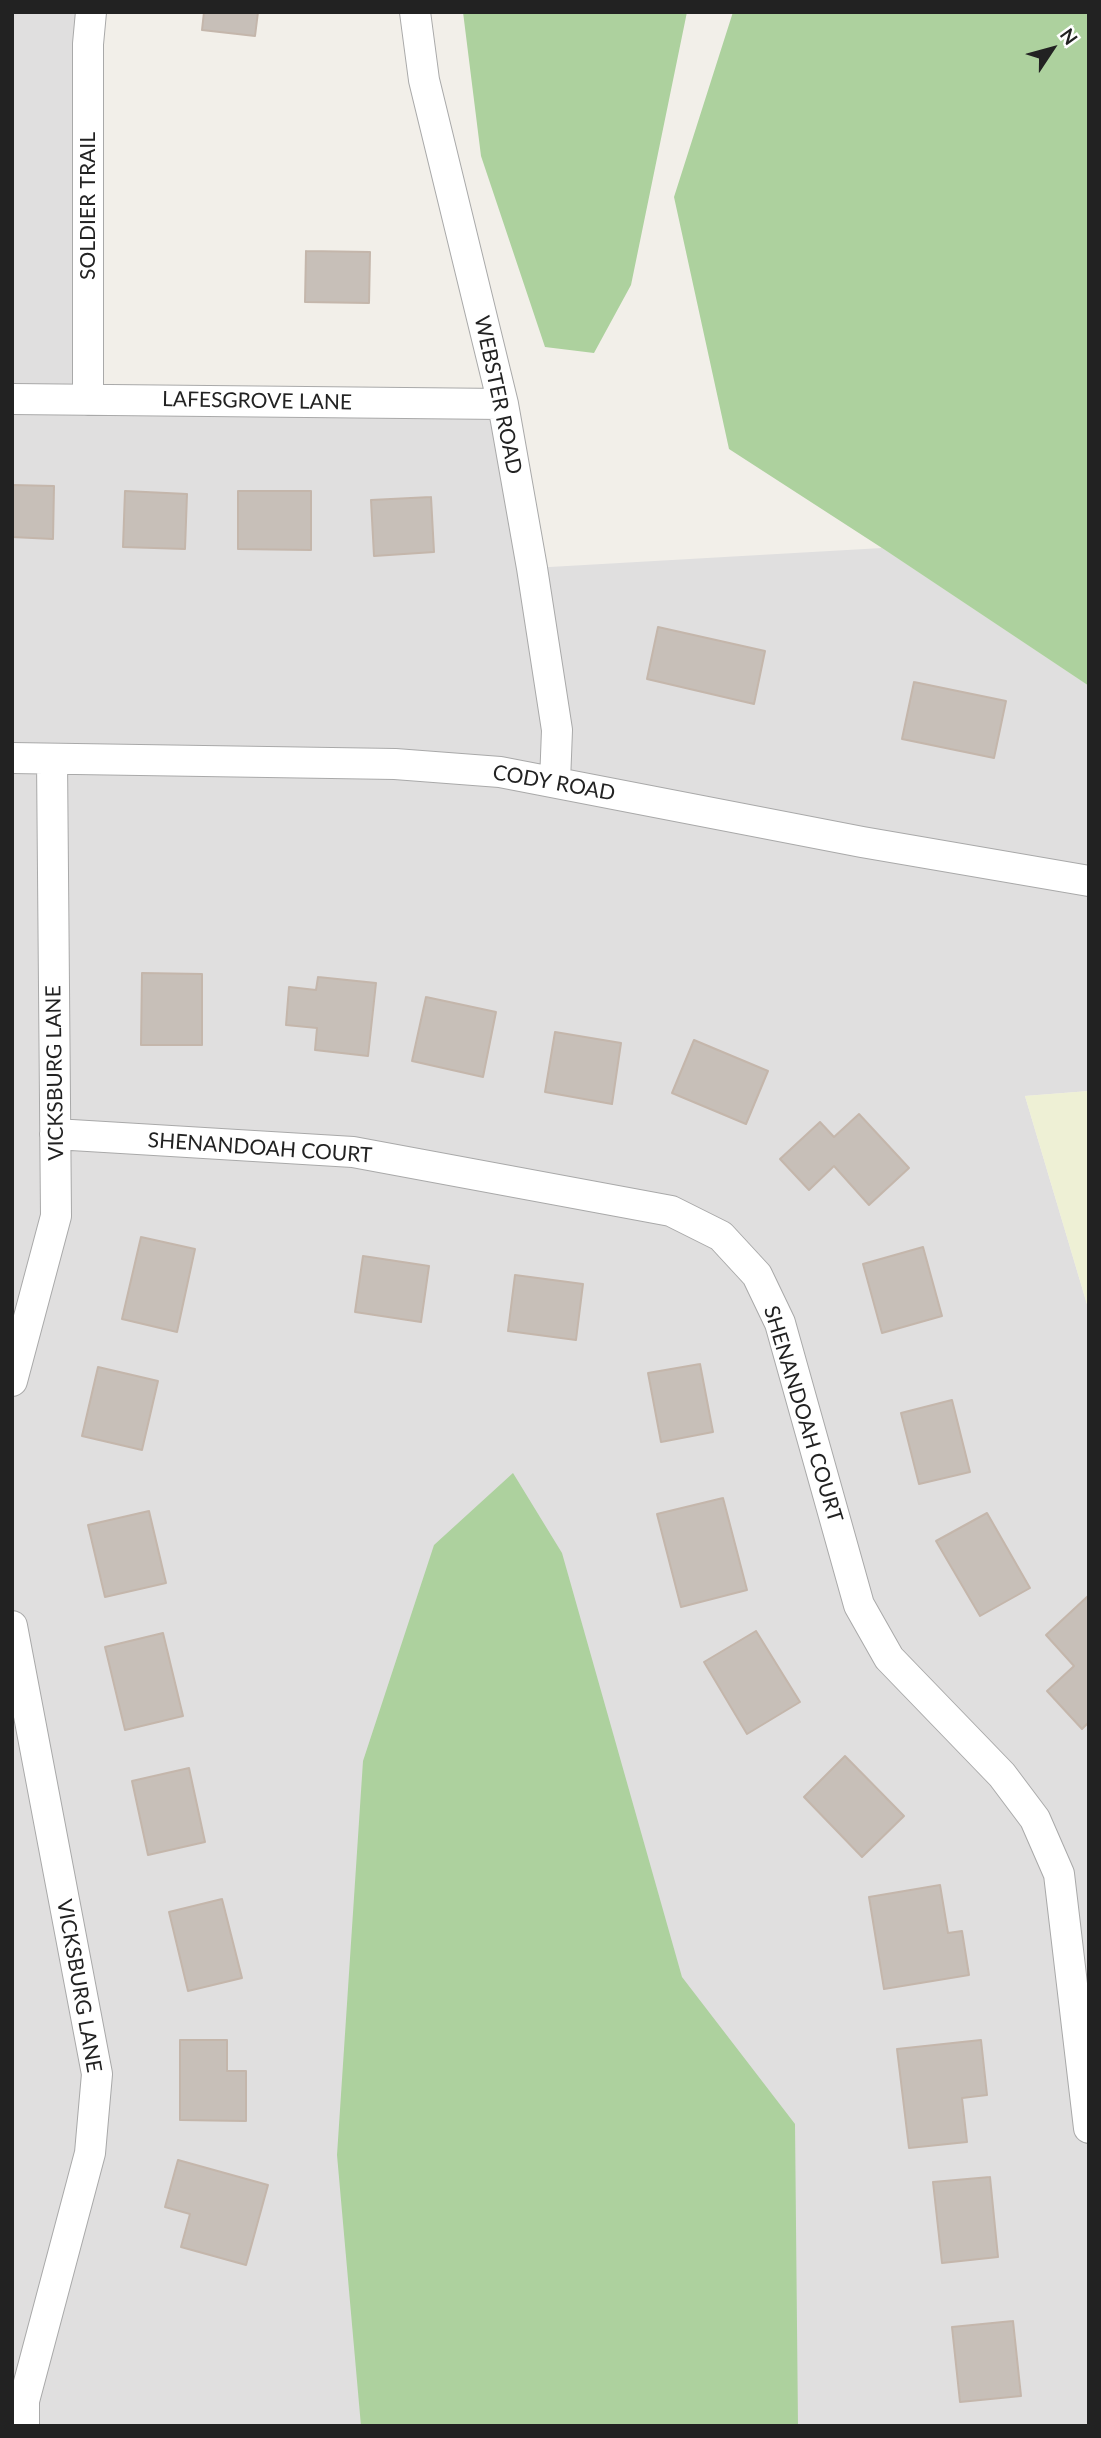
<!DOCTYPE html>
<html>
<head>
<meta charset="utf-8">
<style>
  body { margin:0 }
  #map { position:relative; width:1101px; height:2438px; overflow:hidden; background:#f2efe9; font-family:Lato,sans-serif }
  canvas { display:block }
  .frame { position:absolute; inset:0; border:14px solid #222; pointer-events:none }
  .north { position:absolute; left:1017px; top:14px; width:70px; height:70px; -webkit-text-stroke:5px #fff; paint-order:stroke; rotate:54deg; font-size:19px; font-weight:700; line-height:28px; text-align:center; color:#222 }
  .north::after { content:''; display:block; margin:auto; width:24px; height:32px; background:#222; clip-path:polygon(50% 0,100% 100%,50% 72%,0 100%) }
</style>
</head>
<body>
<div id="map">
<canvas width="1101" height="2438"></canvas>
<div class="frame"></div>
<div class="north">N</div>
</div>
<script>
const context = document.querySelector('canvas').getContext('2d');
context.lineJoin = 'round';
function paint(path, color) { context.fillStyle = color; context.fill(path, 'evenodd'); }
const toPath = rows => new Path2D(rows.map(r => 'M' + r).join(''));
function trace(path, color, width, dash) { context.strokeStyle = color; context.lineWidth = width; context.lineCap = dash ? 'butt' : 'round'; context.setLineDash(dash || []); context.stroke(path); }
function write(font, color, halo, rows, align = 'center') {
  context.font = font + ' Lato,sans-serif'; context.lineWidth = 5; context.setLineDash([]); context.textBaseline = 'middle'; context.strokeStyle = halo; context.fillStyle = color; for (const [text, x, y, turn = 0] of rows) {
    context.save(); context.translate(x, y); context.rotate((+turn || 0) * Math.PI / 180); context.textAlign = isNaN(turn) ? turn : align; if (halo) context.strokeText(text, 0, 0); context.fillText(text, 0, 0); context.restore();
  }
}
paint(toPath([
  [12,12,91,12,89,400,503,404,532,568,882,548,1089,686,1089,1091,1025,1096,1089,1311,1089,2426,12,2426]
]), '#e0dfdf');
paint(toPath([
  [1089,1091,1089,1311,1025,1096]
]), '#eef0d5');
paint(toPath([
  [463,12,687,12,631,285,594,353,545,347,481,156],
  [733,12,1089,12,1089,686,882,548,729,449,674,197],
  [513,1473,562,1553,682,1977,795,2124,798,2426,361,2426,337,2155,363,1761,434,1545]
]), '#add19e');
const building = toPath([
  [204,12,258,12,255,36,202,30,204,12],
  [306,251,370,252,369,303,305,302,306,251],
  [12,485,54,486,53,539,12,537,12,485],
  [125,491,187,494,185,549,123,547,125,491],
  [238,491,311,491,311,550,238,549,238,491],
  [431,497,434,552,374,556,371,500,431,497],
  [658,627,765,651,754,704,647,679,658,627],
  [914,682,1006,701,994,758,902,739,914,682],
  [142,973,202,974,202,1045,141,1045,142,973],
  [318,977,376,983,368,1056,315,1050,317,1028,286,1025,289,987,316,990,318,977],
  [426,997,496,1012,483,1077,412,1061,426,997],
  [555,1032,621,1043,612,1104,545,1092,555,1032],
  [694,1040,768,1071,746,1124,672,1093,694,1040],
  [859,1114,909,1168,869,1205,834,1166,809,1190,780,1159,820,1122,834,1137,859,1114],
  [141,1237,195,1249,177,1332,122,1319,141,1237],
  [923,1247,942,1316,882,1333,863,1264,923,1247],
  [363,1256,429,1266,421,1322,355,1312,363,1256],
  [515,1275,583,1284,576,1340,508,1331,515,1275],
  [700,1364,713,1432,661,1442,648,1373,700,1364],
  [98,1367,158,1381,142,1450,82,1436,98,1367],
  [952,1400,970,1472,919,1484,901,1413,952,1400],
  [723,1498,747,1590,681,1607,657,1514,723,1498],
  [149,1511,166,1583,105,1597,88,1525,149,1511],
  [987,1513,1030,1588,980,1616,936,1541,987,1513],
  [1088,1596,1089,1722,1082,1729,1047,1691,1074,1666,1046,1635,1088,1596],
  [756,1631,800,1702,747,1734,704,1662,756,1631],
  [163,1633,183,1716,125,1730,105,1647,163,1633],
  [845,1756,904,1816,862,1857,804,1797,845,1756],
  [189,1768,205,1842,148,1855,132,1781,189,1768],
  [940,1885,948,1933,962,1931,969,1975,884,1989,869,1897,940,1885],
  [222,1899,242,1978,188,1991,169,1912,222,1899],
  [180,2040,227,2040,227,2071,246,2071,246,2121,180,2120,180,2040],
  [981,2040,987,2095,962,2098,967,2142,909,2148,897,2049,981,2040],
  [178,2160,268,2185,246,2265,181,2247,190,2214,165,2207,178,2160],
  [990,2177,998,2257,942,2263,933,2182,990,2177],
  [1013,2321,1021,2396,960,2402,952,2327,1013,2321]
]);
paint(building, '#c7bfb8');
trace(building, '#c4b6ab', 2);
const minor = toPath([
  [415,12,424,80,503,404,532,568,557,730,555,782],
  [12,399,503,404],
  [88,400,88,44,91,12],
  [12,758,395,764,500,772,862,842,1089,881],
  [55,1134,353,1152,671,1211,721,1236,757,1275,780,1323,859,1605,889,1658,1002,1775,1035,1819,1059,1874,1089,2128],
  [12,1381,56,1216,52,759],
  [12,1626,97,2074,90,2153,24,2401,24,2426]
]);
trace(minor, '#a9a9a9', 32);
trace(minor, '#fff', 30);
write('21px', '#222', '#fff', [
  ["SOLDIER TRAIL",88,206,-90],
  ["WEBSTER ROAD",498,395,78],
  ["LAFESGROVE LANE",257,401,1],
  ["CODY ROAD",554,783,10],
  ["VICKSBURG LANE",55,1073,-91],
  ["SHENANDOAH COURT",260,1148,4],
  ["SHENANDOAH COURT",803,1414,73],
  ["VICKSBURG LANE",79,1986,80]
]);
</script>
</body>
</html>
